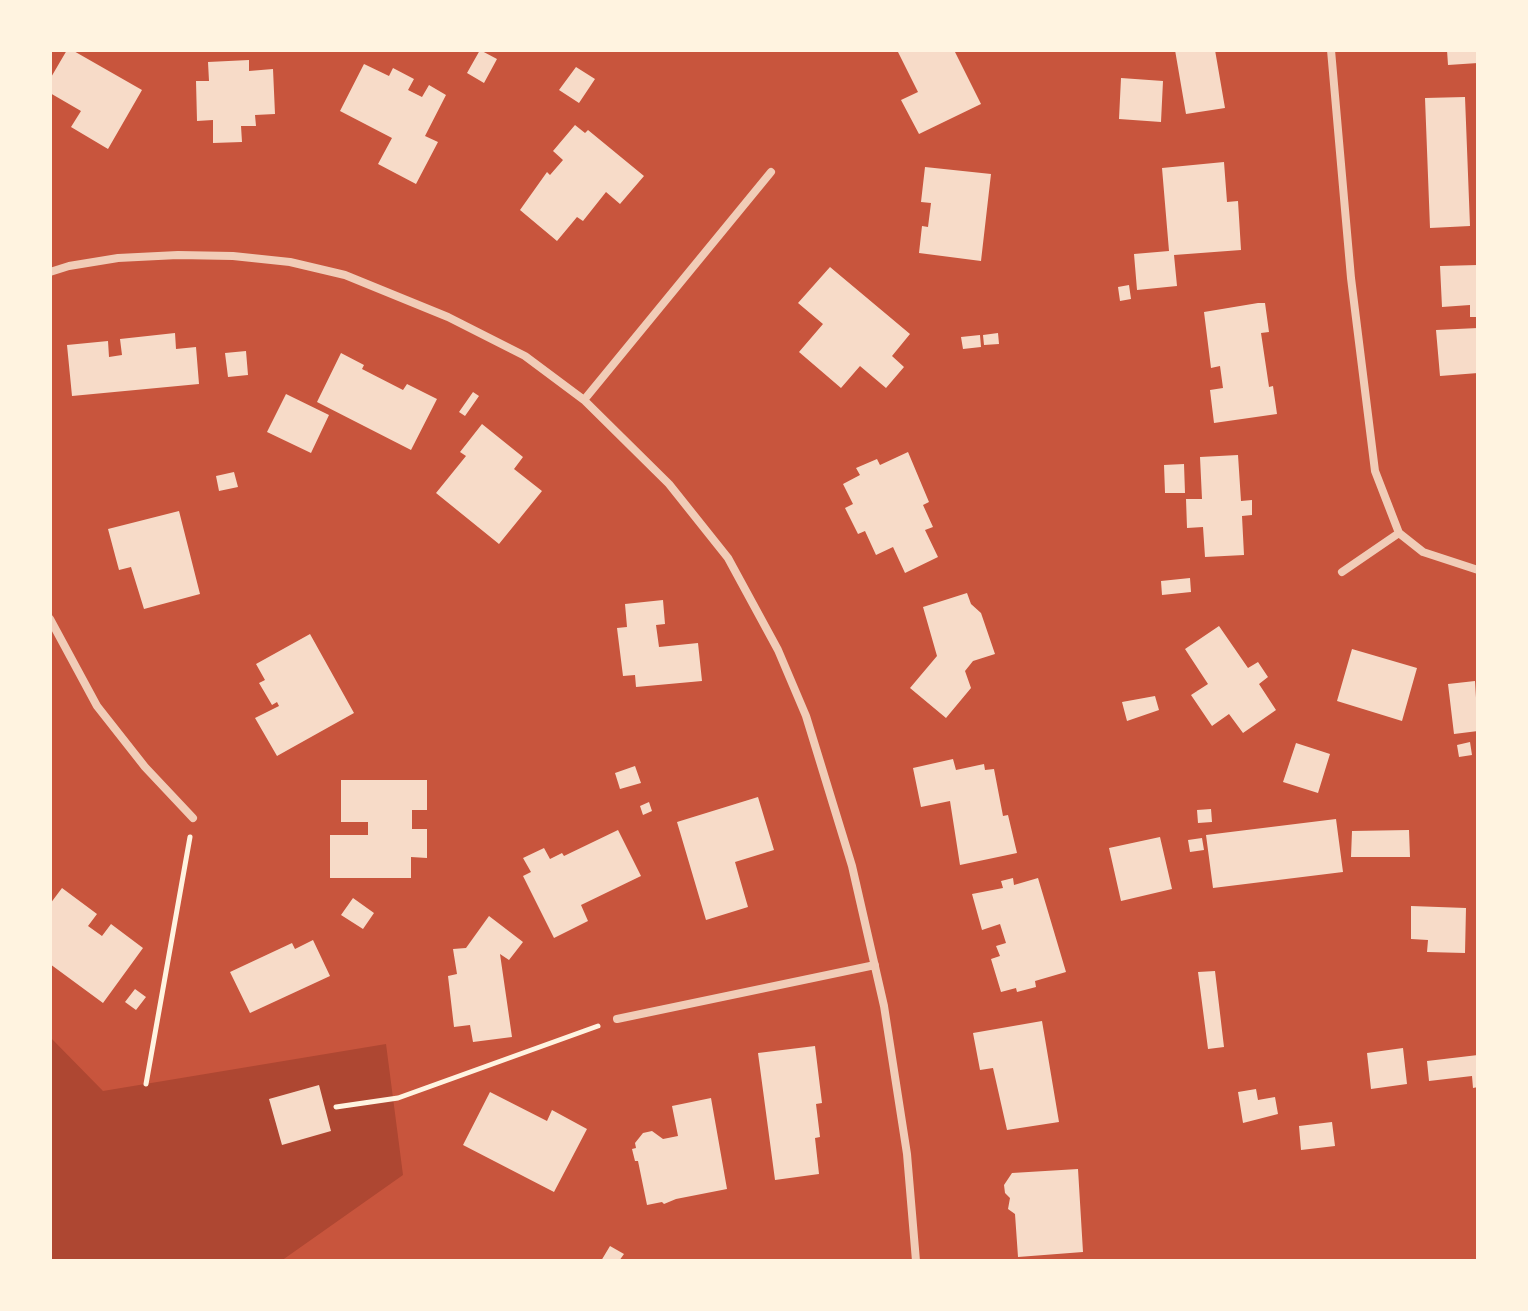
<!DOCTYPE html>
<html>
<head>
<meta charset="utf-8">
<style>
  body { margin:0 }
  #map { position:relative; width:1528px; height:1311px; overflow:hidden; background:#c8553d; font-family:"Source Serif 4",serif }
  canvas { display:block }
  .frame { position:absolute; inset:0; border:52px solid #fff3e0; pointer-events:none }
</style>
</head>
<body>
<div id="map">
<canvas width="1528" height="1311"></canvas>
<div class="frame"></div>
</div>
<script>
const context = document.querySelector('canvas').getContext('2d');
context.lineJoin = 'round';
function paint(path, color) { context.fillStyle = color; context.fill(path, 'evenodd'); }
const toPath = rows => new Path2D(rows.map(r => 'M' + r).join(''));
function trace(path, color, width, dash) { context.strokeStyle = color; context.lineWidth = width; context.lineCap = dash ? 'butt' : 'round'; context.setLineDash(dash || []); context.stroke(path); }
paint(toPath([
  [50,1037,103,1091,386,1044,403,1175,281,1261,50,1261]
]), '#ae4732');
paint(toPath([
  [67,50,72,50,142,90,108,149,71,127,81,111,50,93,50,79],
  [480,50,497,59,484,83,467,73],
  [897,50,954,50,981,104,919,134,901,100,918,92],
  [1175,50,1215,50,1225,108,1186,114],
  [1447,50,1478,50,1478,63,1448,65],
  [249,60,249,71,273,69,275,114,255,115,256,126,241,126,242,142,213,143,213,120,197,121,196,81,209,81,208,62],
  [364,64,389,76,393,68,414,79,408,90,422,97,429,85,446,95,425,136,438,142,416,184,378,164,392,138,340,111],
  [576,67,595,79,579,103,559,90],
  [1121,78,1163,81,1161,122,1119,119],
  [1465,97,1470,226,1430,228,1425,98],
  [575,125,585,133,588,130,644,176,620,204,606,192,583,221,577,217,557,241,520,210,547,172,550,175,563,160,553,151],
  [1224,162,1227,202,1238,201,1241,250,1174,255,1177,286,1137,290,1134,254,1169,251,1162,168],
  [925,167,991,174,981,261,919,253,922,226,928,227,931,203,921,202],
  [1478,265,1478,317,1470,317,1470,305,1442,307,1440,266],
  [830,267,910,334,892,356,904,367,886,388,860,366,841,388,799,352,823,324,798,303],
  [1129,285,1131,299,1120,301,1118,287],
  [1258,303,1265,303,1269,332,1261,333,1269,387,1273,386,1277,414,1214,423,1210,390,1223,388,1220,366,1211,368,1204,312],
  [1478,328,1478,373,1440,376,1436,330],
  [175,333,176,349,196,347,199,384,72,396,67,345,108,341,109,357,122,355,120,339],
  [998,333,999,344,984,345,983,335],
  [980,335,981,347,963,349,961,337],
  [246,351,248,375,228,377,225,353],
  [341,353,364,365,362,369,403,390,407,384,437,399,411,450,317,402],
  [473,392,479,396,465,416,459,412],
  [286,394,329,415,311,453,267,432],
  [482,424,523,457,514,469,542,491,499,544,436,493,466,456,460,452],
  [908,452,929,502,923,505,933,527,925,530,938,557,905,573,893,547,876,555,865,531,858,534,845,508,853,504,843,484,860,475,856,468,877,459,880,465],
  [1238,455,1241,501,1252,500,1252,515,1242,516,1244,555,1205,557,1203,527,1187,528,1186,499,1202,499,1200,457],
  [1184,464,1185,493,1165,493,1164,465],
  [234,472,238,487,219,491,216,476],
  [179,511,200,594,144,609,131,567,119,570,108,529],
  [1190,578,1191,592,1162,595,1161,581],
  [967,593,971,604,981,613,995,654,973,661,965,671,971,688,946,718,910,688,937,656,923,607],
  [663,600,665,624,656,625,659,647,698,643,702,681,636,687,635,675,623,676,617,628,627,627,625,604],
  [1219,626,1248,668,1258,662,1268,677,1259,684,1276,710,1243,733,1229,714,1212,726,1191,695,1208,684,1185,649],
  [310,634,354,713,277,756,255,718,279,706,277,702,272,705,259,683,265,680,256,664],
  [1352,649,1417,668,1402,721,1337,701],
  [1475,681,1478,731,1454,734,1448,684],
  [1155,696,1159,710,1127,721,1122,702],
  [1470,742,1472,755,1459,757,1457,745],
  [1296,743,1330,754,1318,793,1283,782],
  [953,759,956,770,984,764,985,770,994,769,1003,816,1008,815,1017,853,960,865,950,801,921,807,913,768],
  [635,766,641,783,620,789,615,773],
  [341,780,427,780,427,810,412,810,412,829,427,829,427,858,411,857,411,878,330,878,330,835,368,835,368,822,341,822],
  [758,797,774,850,735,862,748,907,706,920,677,822],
  [649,802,652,811,643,815,640,806],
  [1211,809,1212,822,1198,823,1197,810],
  [1336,819,1343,872,1213,888,1206,835],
  [618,830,641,876,581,905,588,921,554,938,523,876,531,872,523,858,544,848,550,859,562,853,564,856],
  [1409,830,1410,857,1351,857,1352,831],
  [1160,837,1172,889,1121,901,1109,848],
  [1202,838,1204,850,1190,852,1188,840],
  [1013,878,1014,885,1038,878,1066,972,1035,981,1036,987,1017,992,1016,988,1001,992,991,959,1000,956,996,946,1006,943,1000,924,982,930,972,894,1003,888,1001,881],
  [62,888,97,914,88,926,102,936,111,924,143,948,103,1003,50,964,50,904],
  [353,898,374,913,363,929,341,915],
  [1411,906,1466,908,1465,953,1427,952,1428,940,1411,939],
  [489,916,523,942,509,960,500,954,512,1037,473,1042,470,1025,454,1027,448,976,457,974,453,949,466,948],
  [313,940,330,976,250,1013,230,972,292,943,295,949],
  [1215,971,1224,1047,1208,1049,1198,972],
  [135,989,146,997,136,1010,125,1002],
  [1042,1021,1059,1122,1007,1130,993,1068,980,1070,973,1033],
  [815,1046,822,1103,816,1104,820,1137,815,1138,819,1174,775,1180,758,1053],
  [1403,1048,1407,1084,1371,1089,1367,1053],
  [1478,1055,1478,1087,1473,1088,1472,1076,1429,1081,1427,1061],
  [319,1085,331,1131,282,1145,269,1099],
  [1256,1089,1258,1100,1275,1097,1278,1114,1243,1123,1238,1092],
  [490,1092,547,1121,552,1110,587,1129,554,1192,463,1145],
  [711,1098,727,1189,676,1199,664,1204,662,1202,647,1205,638,1161,635,1161,632,1149,636,1148,635,1143,643,1133,652,1131,663,1139,678,1136,672,1106],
  [1332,1122,1335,1146,1301,1150,1299,1126],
  [1078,1169,1083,1252,1018,1257,1015,1214,1008,1209,1010,1198,1005,1193,1004,1185,1012,1173],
  [610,1246,624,1254,619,1261,601,1261]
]), '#f7dbc8');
trace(toPath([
  [146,1084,190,837],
  [336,1107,398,1098,598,1026]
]), '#fff3e0', 5);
trace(toPath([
  [1331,50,1351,278,1375,471,1399,533,1342,572],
  [50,272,69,266,118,258,178,255,233,256,290,262,345,275,448,317,525,356,584,400,669,484,728,558,778,650,806,716,852,866,884,1006,907,1154,916,1261],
  [584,400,771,172],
  [1399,533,1423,552,1478,570],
  [50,619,97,706,145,767,193,818],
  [617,1019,875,965]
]), '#f1ccb7', 8);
</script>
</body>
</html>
